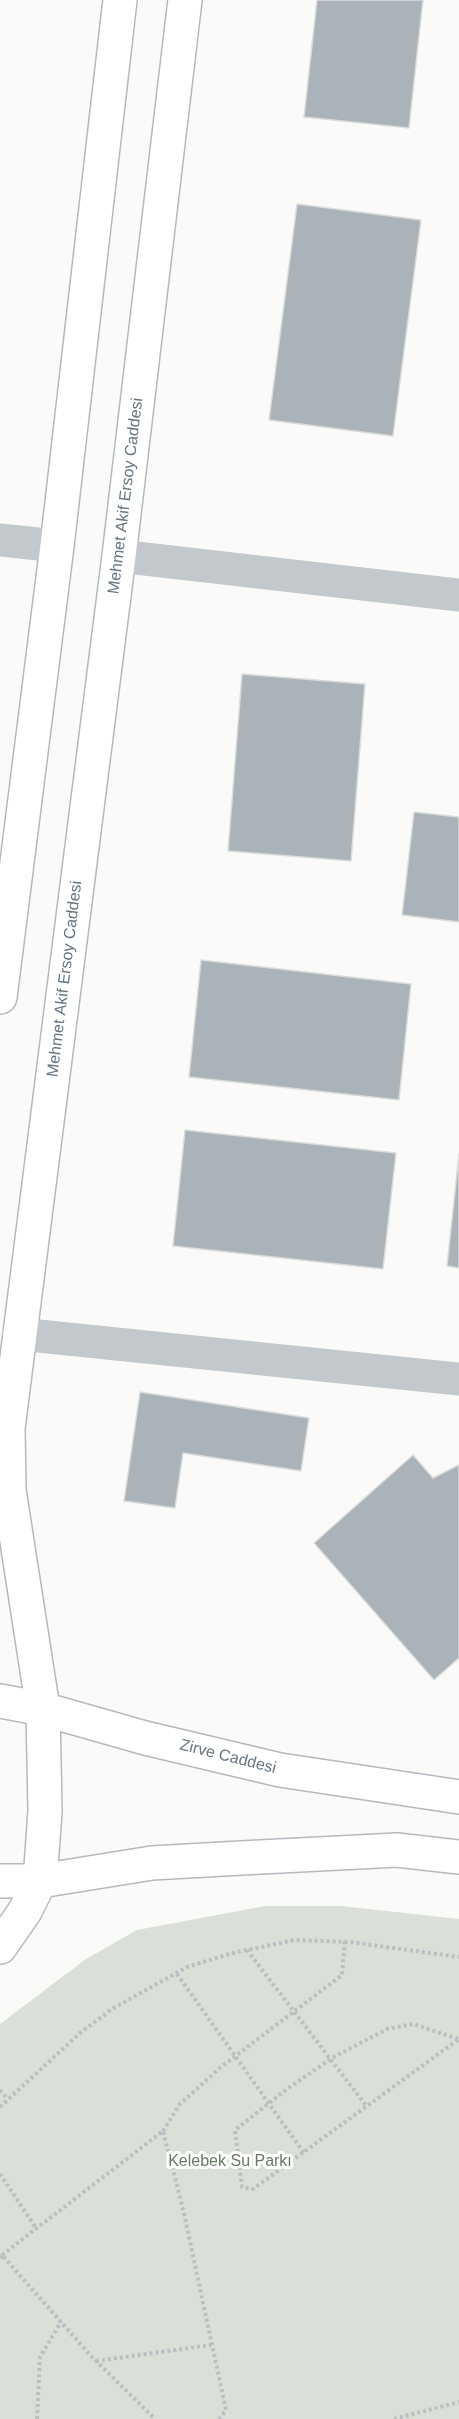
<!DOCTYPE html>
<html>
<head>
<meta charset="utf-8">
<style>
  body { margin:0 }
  canvas { display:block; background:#fafaf8 }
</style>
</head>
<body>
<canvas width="459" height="2419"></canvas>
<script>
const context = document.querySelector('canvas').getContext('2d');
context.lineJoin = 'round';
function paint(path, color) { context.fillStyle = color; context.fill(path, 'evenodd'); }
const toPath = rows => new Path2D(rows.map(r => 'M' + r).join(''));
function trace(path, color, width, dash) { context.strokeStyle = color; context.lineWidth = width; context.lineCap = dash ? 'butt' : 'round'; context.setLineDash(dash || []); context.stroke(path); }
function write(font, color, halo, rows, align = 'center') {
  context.font = font + ' Arial,sans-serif'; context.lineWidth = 6; context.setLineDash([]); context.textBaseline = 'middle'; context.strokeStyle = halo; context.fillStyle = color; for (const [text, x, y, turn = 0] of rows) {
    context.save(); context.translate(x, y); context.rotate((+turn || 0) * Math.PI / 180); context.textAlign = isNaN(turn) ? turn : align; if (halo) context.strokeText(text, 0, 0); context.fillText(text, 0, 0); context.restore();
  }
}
paint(toPath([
  [265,1906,341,1906,459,1919,459,2419,0,2419,0,2024,86,1959,137,1930]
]), '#dadfd7');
const building = toPath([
  [317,0,423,0,409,128,304,117,317,0],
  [297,204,421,220,393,436,269,420,297,204],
  [242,674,365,684,351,861,228,851,242,674],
  [414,812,459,817,459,922,402,915,414,812],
  [201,960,411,984,399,1100,189,1077,201,960],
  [185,1130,396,1153,383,1269,173,1246,185,1130],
  [459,1154,459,1268,447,1266,459,1154],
  [140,1392,309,1418,301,1471,183,1453,175,1508,124,1501,140,1392],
  [413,1455,433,1478,459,1465,459,1658,434,1680,314,1543,413,1455]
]);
paint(building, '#aab3b9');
trace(building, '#dcdcda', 1.5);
const secondary = toPath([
  [0,997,57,546,120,0],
  [0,1701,43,1709,145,1738,280,1770,459,1797],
  [0,1881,40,1881,152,1863,241,1858,397,1850,459,1857],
  [0,1947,25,1911,40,1881,45,1811,43,1709,9,1490,8,1428,119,556,185,0]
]);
trace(secondary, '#b3babf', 36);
trace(toPath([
  [247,1950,367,2107],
  [177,1974,304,2153],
  [458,2039,413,2024,387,2029,332,2058,287,2089,235,2130,242,2187,253,2189,459,2039],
  [0,2090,8,2099],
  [0,2107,80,2033,112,2009,187,1967,233,1953,294,1940,350,1942,459,1957],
  [163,2131,180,2104,221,2067,342,1975,345,1941],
  [0,2174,36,2228],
  [2,2255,163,2131,183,2209,226,2410,219,2419],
  [0,2258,2,2255,91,2356,155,2419],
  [96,2361,211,2345],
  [37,2419,40,2357,61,2322],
  [394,2419,459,2402]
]), '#bbbfc2', 4, [3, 3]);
trace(toPath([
  [0,540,57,546],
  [119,556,459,595],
  [19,1334,459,1379]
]), '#c3c8cc', 33);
trace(secondary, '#fff', 33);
write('16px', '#657683', '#fff', [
  ["Mehmet Akif Ersoy Caddesi",126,496,-83],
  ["Mehmet Akif Ersoy Caddesi",65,979,-83],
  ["Zirve Caddesi",228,1757,14]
]);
write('16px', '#687a64', '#fff', [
  ["Kelebek Su Parkı",230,2162]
]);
</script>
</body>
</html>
